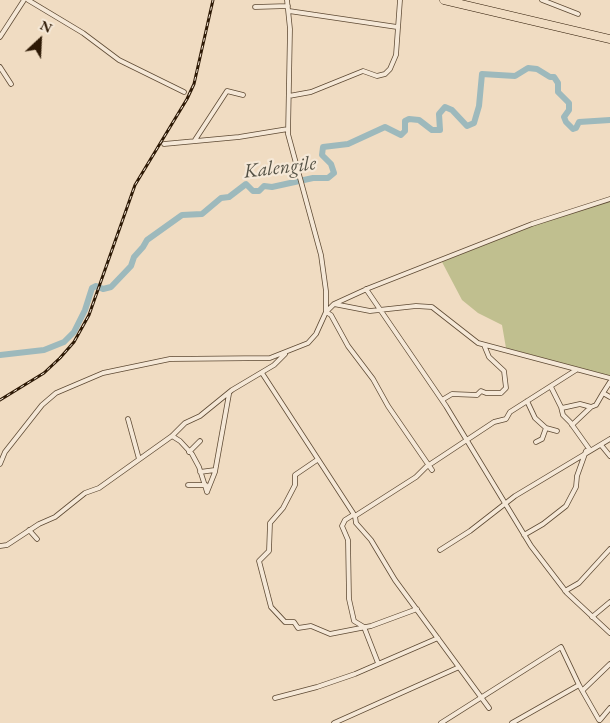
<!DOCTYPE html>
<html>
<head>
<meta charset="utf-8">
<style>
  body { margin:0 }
  #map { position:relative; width:610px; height:723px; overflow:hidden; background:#f0dcc2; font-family:"EB Garamond",serif }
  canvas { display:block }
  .north { position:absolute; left:15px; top:15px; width:50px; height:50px; -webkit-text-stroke:4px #f5e8d7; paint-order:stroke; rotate:25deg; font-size:14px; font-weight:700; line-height:20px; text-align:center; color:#2d1905 }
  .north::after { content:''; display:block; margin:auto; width:18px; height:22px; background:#2d1905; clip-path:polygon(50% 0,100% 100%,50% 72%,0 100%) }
</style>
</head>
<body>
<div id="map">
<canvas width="610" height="723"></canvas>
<div class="north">N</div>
</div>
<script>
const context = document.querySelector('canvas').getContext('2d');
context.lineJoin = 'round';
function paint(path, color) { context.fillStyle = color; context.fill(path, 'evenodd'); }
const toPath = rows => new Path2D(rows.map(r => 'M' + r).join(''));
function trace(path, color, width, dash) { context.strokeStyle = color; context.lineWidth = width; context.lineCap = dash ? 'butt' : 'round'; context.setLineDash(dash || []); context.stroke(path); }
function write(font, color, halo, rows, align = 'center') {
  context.font = font + ' "EB Garamond",serif'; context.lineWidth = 4.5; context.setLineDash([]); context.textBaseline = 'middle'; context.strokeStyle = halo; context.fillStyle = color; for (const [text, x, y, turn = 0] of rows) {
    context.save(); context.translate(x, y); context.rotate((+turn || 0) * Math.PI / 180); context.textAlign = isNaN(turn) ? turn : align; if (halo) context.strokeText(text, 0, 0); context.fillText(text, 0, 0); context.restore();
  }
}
paint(toPath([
  [610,200,610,376,506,348,502,325,478,313,462,300,442,262,534,225]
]), '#c0bf8f');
trace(toPath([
  [0,355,44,350,64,342,74,332,85,310,92,288,96,286,103,289,111,287,131,266,134,257,143,247,147,240,182,215,202,214,221,198,229,197,246,184,253,191,259,191,264,186,272,187,313,178,328,178,334,173,331,164,322,155,323,147,348,144,385,127,401,135,405,131,405,121,409,119,419,120,432,130,440,130,439,114,445,107,452,110,467,126,474,123,479,106,482,74,515,76,528,68,537,69,550,77,554,77,558,83,558,92,569,103,569,110,564,117,566,122,573,129,576,128,579,122,610,120]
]), '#9db9bc', 6);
const street = toPath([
  [28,0,83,33,119,60,184,92],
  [542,0,578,14],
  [255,7,288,6],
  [289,11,397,27],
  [0,37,24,0],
  [0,67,11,84],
  [289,96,311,92,363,71,377,76,385,74,390,69,396,55,400,0],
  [195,140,227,91,243,95],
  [164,144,239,137,288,129],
  [366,289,446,406,531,546,567,593,610,633],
  [334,304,370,311,416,306,432,307,478,343,610,378],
  [262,373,355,516,356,523,371,540,395,580,489,708],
  [610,382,603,393,610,397],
  [551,387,561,407,563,415,570,422,590,450],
  [442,400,452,394,477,395,481,391,486,393,501,393,506,388,504,371,489,357,484,345],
  [527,401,535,418,546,428],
  [562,408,580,404,591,407,596,405,603,393],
  [128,419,139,459],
  [572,425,591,407],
  [172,436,180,441,192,454,199,467,207,492],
  [536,442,542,439,546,428,557,431],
  [601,445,610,456],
  [189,452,200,441],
  [317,460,295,475,295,485,283,508,270,523,269,551,259,561,271,607,285,622,294,622,298,628,311,626,330,634,371,626,417,609],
  [0,464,5,452,42,405,56,393,103,373,170,359,270,358,308,343,316,334,326,312,326,291,321,255,288,134,290,29,287,0],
  [432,470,388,406,373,379,348,346,331,315,326,312,334,304,369,288,532,224,610,199],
  [200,472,215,470],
  [188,485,206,485],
  [207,492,215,472,229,394],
  [353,515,345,520,342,526,348,540,349,599,354,621,364,627,378,663],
  [355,516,416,477,426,467,494,422,506,419,510,412,576,370],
  [29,530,37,539],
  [524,535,543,524,566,506,576,487,577,476,586,451],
  [0,546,7,545,39,524,55,517,85,493,99,488,172,436,185,423,200,416,232,390,274,365,285,354],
  [440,550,470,531,515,496,610,439],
  [565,591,579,583,610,549],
  [592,617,610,602],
  [583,690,610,664],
  [275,698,317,687,355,674,438,638],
  [600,720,610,708],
  [334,723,457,668],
  [441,723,561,647,579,685],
  [512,723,579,685,599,720]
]);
const highway = toPath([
  [444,0,610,39]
]);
trace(street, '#5e4a34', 5.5);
trace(highway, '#2d1905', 9);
trace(street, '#f5e8d7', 4);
trace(highway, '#f0dcc2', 8);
const rail = toPath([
  [0,400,44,373,60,358,74,342,89,315,135,185,187,99,194,84,213,0]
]);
trace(rail, '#2d1905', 3);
trace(rail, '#f5e8d7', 1, [4]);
write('italic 20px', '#545145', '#f5e8d7', [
  ["Kalengile",280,168,-7]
]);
</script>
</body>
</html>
